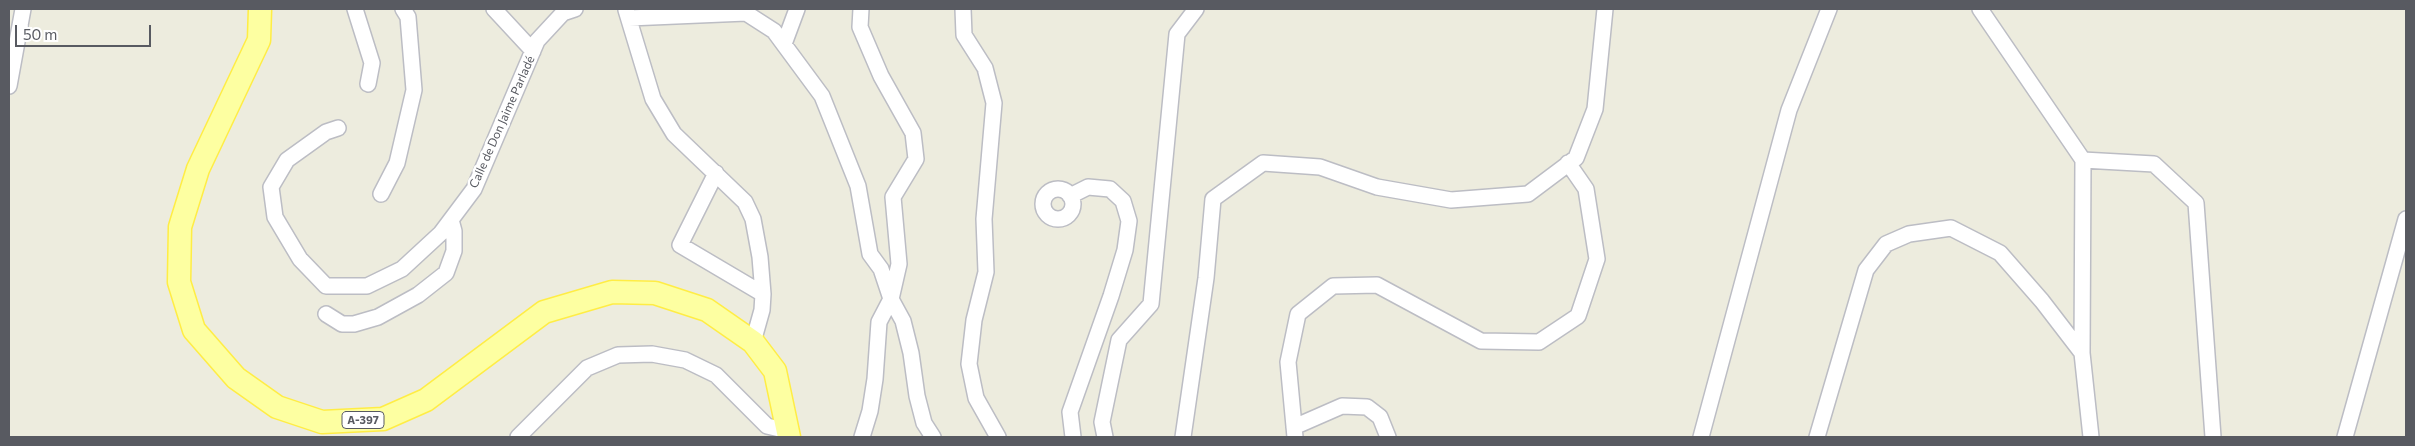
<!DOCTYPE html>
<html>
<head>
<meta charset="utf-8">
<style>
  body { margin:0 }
  #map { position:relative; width:2415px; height:446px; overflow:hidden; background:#edecde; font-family:Commissioner,sans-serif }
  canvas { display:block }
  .frame { position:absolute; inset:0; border:10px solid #585a61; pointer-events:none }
  .scale { position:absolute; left:15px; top:25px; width:136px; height:22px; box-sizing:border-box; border:2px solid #585a61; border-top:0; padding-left:6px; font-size:15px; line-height:18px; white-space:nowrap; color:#585a61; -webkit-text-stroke:4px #fff; paint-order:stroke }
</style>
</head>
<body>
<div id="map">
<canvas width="2415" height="446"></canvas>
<div class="frame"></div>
<div class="scale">50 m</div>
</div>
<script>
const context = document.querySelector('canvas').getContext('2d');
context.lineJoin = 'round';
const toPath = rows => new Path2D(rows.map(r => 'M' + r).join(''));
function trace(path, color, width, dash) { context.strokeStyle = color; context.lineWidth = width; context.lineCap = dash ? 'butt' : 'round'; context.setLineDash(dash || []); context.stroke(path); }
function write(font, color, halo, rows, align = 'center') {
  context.font = font + ' Commissioner,sans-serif'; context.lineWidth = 5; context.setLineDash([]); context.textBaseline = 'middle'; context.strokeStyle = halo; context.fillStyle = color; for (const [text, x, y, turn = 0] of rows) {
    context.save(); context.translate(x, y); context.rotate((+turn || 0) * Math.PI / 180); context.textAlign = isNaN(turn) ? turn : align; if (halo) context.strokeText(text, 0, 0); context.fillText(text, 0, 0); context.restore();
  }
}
const street = toPath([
  [355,9,372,63,368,84],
  [494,9,533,51],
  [861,9,860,27,881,76,913,133,916,159,893,197,899,264,891,299,879,322,875,379,870,411,862,437],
  [963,9,964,35,985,68,994,103,984,219,986,272,974,320,969,364,976,398,998,437],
  [1980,9,2083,160,2082,353,2091,437],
  [626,10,653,99,674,134,745,202,753,219,760,257,763,294,762,310,753,342],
  [629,18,746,13,774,31,822,96,858,186,870,254,881,269,891,299,903,321,911,353,917,396,924,423,933,437],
  [784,44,797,9],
  [9,86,23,9],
  [338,128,326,132,287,160,271,187,275,217,300,259,326,286,367,286,402,269,441,233,474,189,537,41,563,13,575,9],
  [2083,160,2154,164,2196,203,2213,437],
  [716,173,680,245,763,294],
  '1043 204a15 15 0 1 1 30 0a15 15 0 1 1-30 0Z',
  [381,194,397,163,414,90,408,17,403,9],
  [1070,196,1088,187,1110,189,1123,201,1129,221,1125,250,1111,296,1070,412,1073,437],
  [326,314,342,324,354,324,378,317,418,295,446,273,454,251,454,231,451,220],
  [1294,427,1342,406,1367,407,1380,417,1388,437],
  [518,437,587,368,618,355,652,354,685,360,716,375,767,426,788,431],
  [1105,437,1102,422,1119,340,1151,304,1177,34,1196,9],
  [1183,437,1206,278,1213,199,1263,163,1320,167,1377,187,1451,200,1528,194,1576,158,1595,109,1605,9],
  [1295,437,1288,362,1298,314,1333,286,1377,285,1481,341,1539,342,1578,316,1597,259,1586,189,1568,163],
  [1701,437,1789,110,1829,9],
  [1817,437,1866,270,1886,244,1909,234,1951,228,2000,253,2042,301,2082,353],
  [2345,437,2406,219]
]);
const primary = toPath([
  [260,9,259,40,198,169,180,227,179,282,194,330,236,378,277,407,322,422,383,419,426,400,544,312,612,292,655,293,707,310,753,342,775,371,789,437]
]);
trace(street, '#bcbdc4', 18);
trace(primary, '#ffed45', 25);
trace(street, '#fff', 15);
trace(primary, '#fdffa1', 22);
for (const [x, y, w] of [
  [363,420,42]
]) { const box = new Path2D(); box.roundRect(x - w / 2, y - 8.5, w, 17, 4); context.fillStyle = '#fff'; context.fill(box); trace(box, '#585a61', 1); }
write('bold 11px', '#585a61', null, [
  ["A-397",363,420]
]);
write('12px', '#585a61', '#fff', [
  ["Calle de Don Jaime Parladé",502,122,-66]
]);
</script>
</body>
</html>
